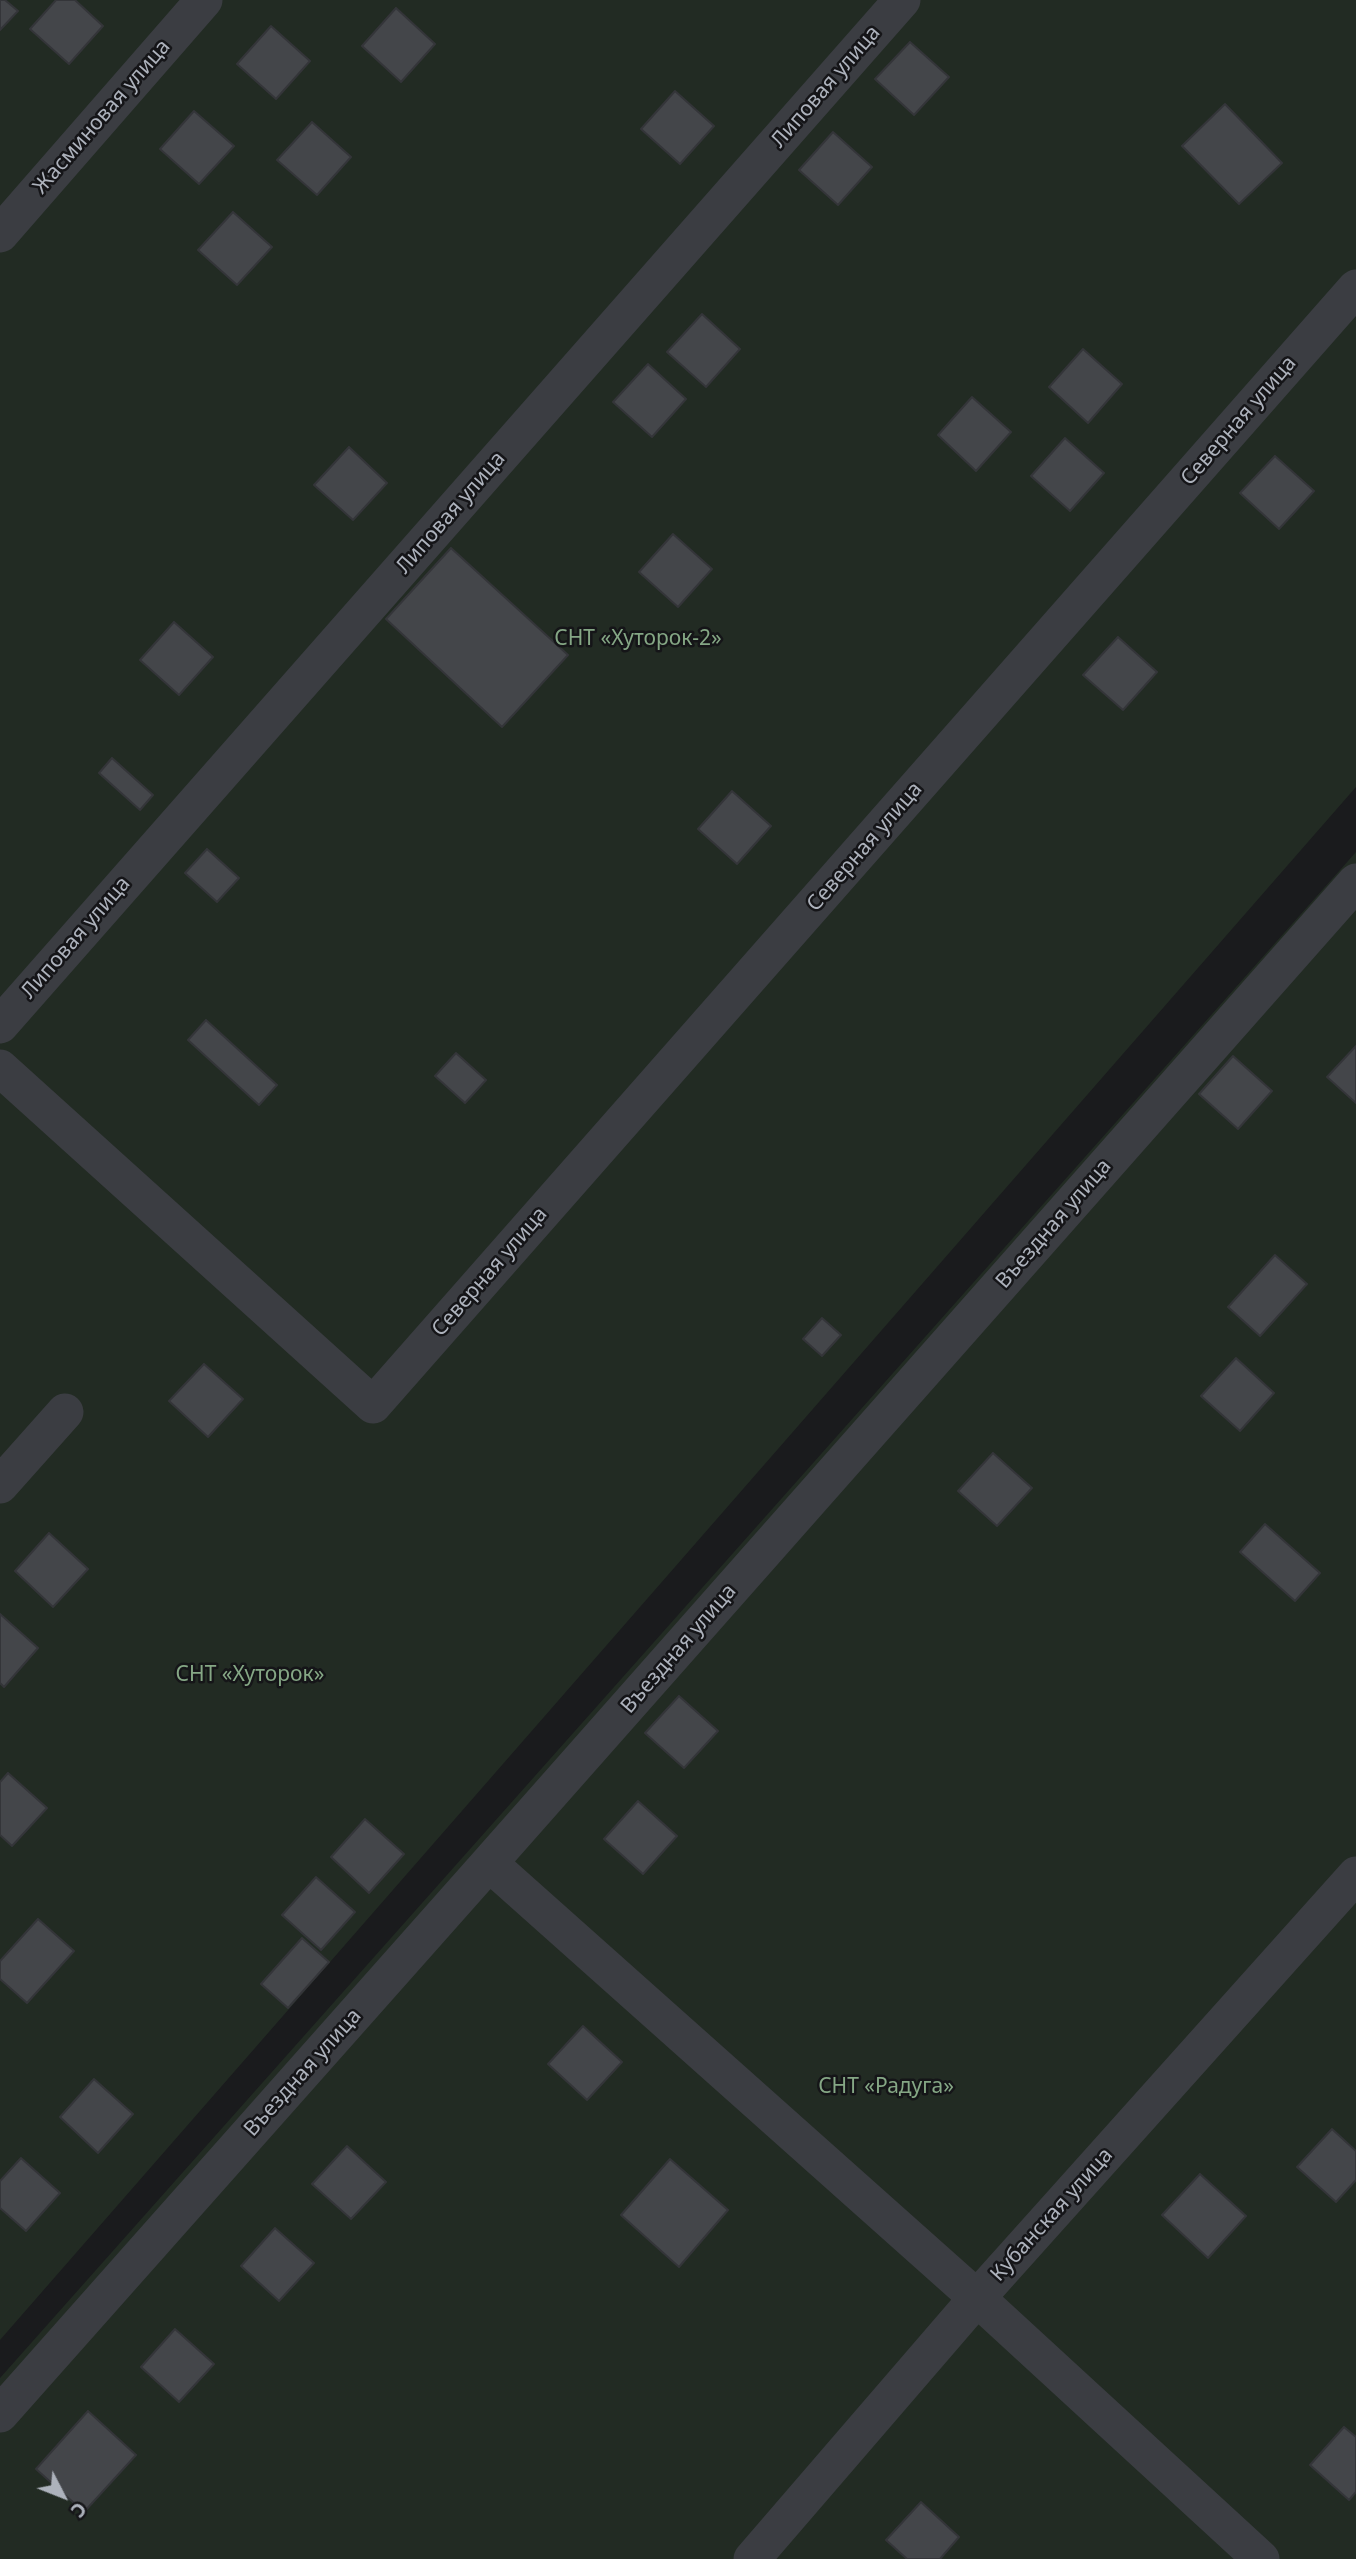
<!DOCTYPE html>
<html>
<head>
<meta charset="utf-8">
<style>
  body { margin:0 }
  #map { position:relative; width:1356px; height:2559px; overflow:hidden; background:#1a1b1d; font-family:"Noto Sans",sans-serif }
  canvas { display:block }
  .north { position:absolute; left:28px; top:2461px; width:70px; height:70px; -webkit-text-stroke:5px #151518; paint-order:stroke; rotate:132deg; font-size:19px; font-weight:700; line-height:28px; text-align:center; color:#adb2bc }
  .north::after { content:''; display:block; margin:auto; width:24px; height:32px; background:#adb2bc; clip-path:polygon(50% 0,100% 100%,50% 72%,0 100%) }
</style>
</head>
<body>
<div id="map">
<canvas width="1356" height="2559"></canvas>
<div class="north">С</div>
</div>
<script>
const context = document.querySelector('canvas').getContext('2d');
context.lineJoin = 'round';
function paint(path, color) { context.fillStyle = color; context.fill(path, 'evenodd'); }
const toPath = rows => new Path2D(rows.map(r => 'M' + r).join(''));
function trace(path, color, width, dash) { context.strokeStyle = color; context.lineWidth = width; context.lineCap = dash ? 'butt' : 'round'; context.setLineDash(dash || []); context.stroke(path); }
function write(font, color, halo, rows, align = 'center') {
  context.font = font + ' "Noto Sans",sans-serif'; context.lineWidth = 5; context.setLineDash([]); context.textBaseline = 'middle'; context.strokeStyle = halo; context.fillStyle = color; for (const [text, x, y, turn = 0] of rows) {
    context.save(); context.translate(x, y); context.rotate((+turn || 0) * Math.PI / 180); context.textAlign = isNaN(turn) ? turn : align; if (halo) context.strokeText(text, 0, 0); context.fillText(text, 0, 0); context.restore();
  }
}
paint(toPath([
  [0,0,1356,0,1356,787,0,2340],
  [1356,852,1356,2559,0,2559,0,2378]
]), '#222b23');
const building = toPath([
  [0,0,5,0,18,11,0,30,0,0],
  [56,0,75,0,103,26,69,64,30,29,56,0],
  [396,8,435,44,401,82,362,46,396,8],
  [271,26,310,61,276,99,237,64,271,26],
  [910,42,949,77,914,115,875,79,910,42],
  [675,91,714,126,680,164,641,129,675,91],
  [1225,104,1282,163,1239,204,1182,146,1225,104],
  [194,111,234,146,199,184,160,149,194,111],
  [312,122,351,157,317,195,277,160,312,122],
  [833,132,872,167,838,205,799,170,833,132],
  [233,212,272,247,237,285,198,250,233,212],
  [702,314,740,349,706,387,667,352,702,314],
  [1083,349,1122,384,1088,423,1049,387,1083,349],
  [648,364,686,399,652,437,613,402,648,364],
  [972,397,1011,432,976,471,938,435,972,397],
  [1065,438,1104,473,1070,511,1031,476,1065,438],
  [349,447,387,483,353,520,314,485,349,447],
  [1275,456,1314,491,1279,529,1240,493,1275,456],
  [673,534,712,569,678,607,639,572,673,534],
  [451,548,568,655,502,727,386,619,451,548],
  [174,622,213,657,179,695,140,660,174,622],
  [1118,637,1157,672,1123,710,1083,675,1118,637],
  [112,758,153,795,140,810,99,773,112,758],
  [732,791,771,826,737,864,698,829,732,791],
  [207,849,239,878,217,902,185,873,207,849],
  [206,1020,277,1085,259,1105,188,1040,206,1020],
  [1356,1046,1356,1103,1327,1077,1356,1046],
  [456,1053,486,1080,465,1103,435,1076,456,1053],
  [1233,1056,1272,1091,1238,1129,1199,1094,1233,1056],
  [1275,1255,1307,1284,1260,1336,1228,1307,1275,1255],
  [822,1318,841,1335,822,1356,803,1339,822,1318],
  [1236,1358,1274,1393,1240,1431,1201,1396,1236,1358],
  [204,1364,243,1399,208,1437,169,1401,204,1364],
  [993,1453,1032,1488,997,1526,958,1491,993,1453],
  [1265,1524,1320,1573,1295,1601,1240,1552,1265,1524],
  [49,1533,88,1569,53,1607,15,1571,49,1533],
  [0,1614,38,1648,4,1687,0,1683,0,1614],
  [679,1696,718,1731,684,1768,645,1733,679,1696],
  [8,1773,47,1808,12,1846,0,1835,0,1782,8,1773],
  [638,1801,677,1836,643,1874,604,1839,638,1801],
  [365,1819,404,1854,369,1893,331,1857,365,1819],
  [316,1877,355,1912,321,1950,282,1915,316,1877],
  [38,1919,74,1951,27,2003,0,1979,0,1961,38,1919],
  [302,1938,329,1962,288,2008,261,1984,302,1938],
  [583,2026,622,2062,587,2100,548,2064,583,2026],
  [94,2079,133,2114,98,2153,60,2117,94,2079],
  [1332,2129,1356,2151,1356,2180,1336,2202,1297,2167,1332,2129],
  [347,2146,386,2182,351,2219,312,2184,347,2146],
  [21,2158,60,2193,26,2231,0,2208,0,2181,21,2158],
  [670,2159,728,2210,679,2267,621,2215,670,2159],
  [1200,2174,1246,2216,1208,2258,1162,2215,1200,2174],
  [275,2228,314,2263,279,2301,241,2266,275,2228],
  [175,2329,214,2364,179,2402,141,2367,175,2329],
  [88,2411,136,2455,84,2512,36,2469,88,2411],
  [1344,2427,1356,2437,1356,2492,1349,2500,1310,2465,1344,2427],
  [921,2502,959,2537,940,2559,907,2559,886,2540,921,2502]
]);
paint(building, '#44464a');
trace(building, '#343539', 2);
trace(toPath([
  [0,234,204,0],
  [0,1025,902,0],
  [0,1068,373,1405,1356,288],
  [0,1485,65,1412],
  [489,1863,977,2298,1261,2559],
  [0,2414,489,1863,1356,882],
  [752,2559,977,2298,1356,1875]
]), '#3b3d42', 37);
write('21px', '#adb2bc', '#151518', [
  ["Липовая улица",826,87,-49],
  ["Жасминовая улица",102,117,-49],
  ["Северная улица",1239,421,-49],
  ["Липовая улица",451,513,-49],
  ["Северная улица",865,847,-49],
  ["Липовая улица",76,938,-49],
  ["Въездная улица",1054,1224,-49],
  ["Северная улица",490,1272,-49],
  ["Въездная улица",679,1649,-49],
  ["Въездная улица",303,2073,-48],
  ["Кубанская улица",1052,2215,-48]
]);
write('21px', '#85a785', '#151518', [
  ["СНТ «Хуторок-2»",638,639],
  ["СНТ «Хуторок»",250,1675],
  ["СНТ «Радуга»",886,2087]
]);
</script>
</body>
</html>
